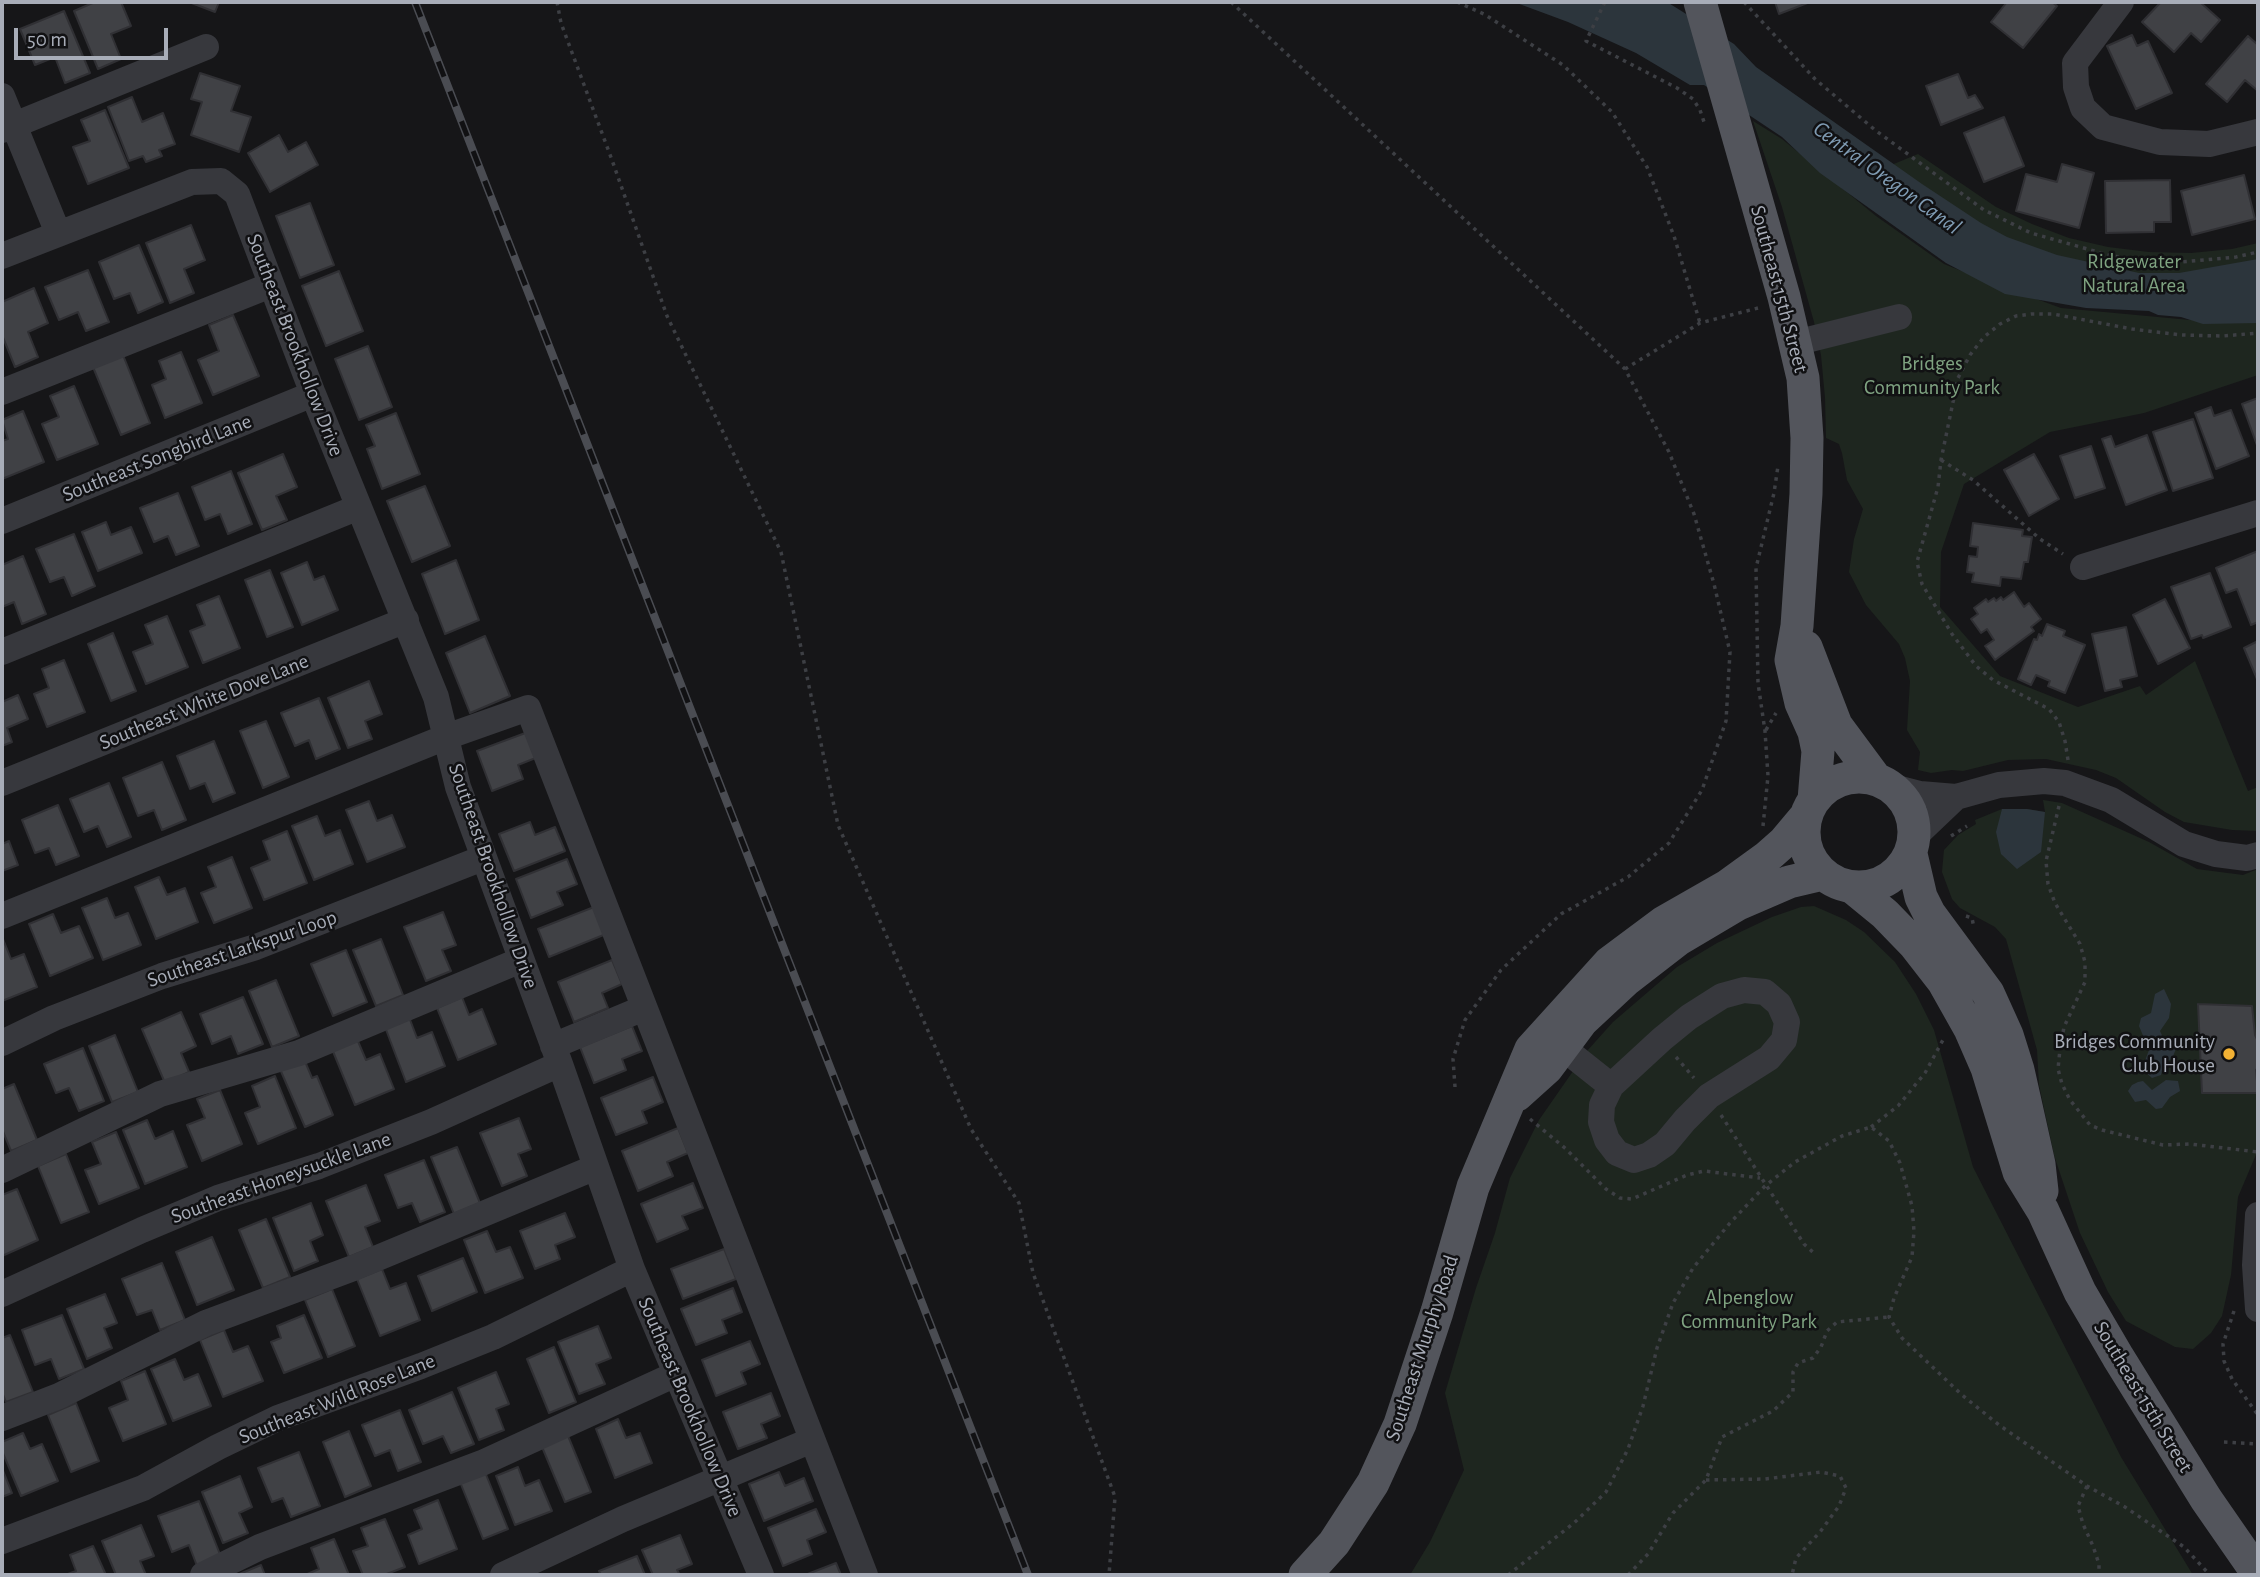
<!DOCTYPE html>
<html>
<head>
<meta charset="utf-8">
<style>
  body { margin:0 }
  #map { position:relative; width:2260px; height:1577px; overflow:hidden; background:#161618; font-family:"Alegreya Sans",sans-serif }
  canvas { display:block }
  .frame { position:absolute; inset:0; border:4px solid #a8adb8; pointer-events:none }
  .scale { position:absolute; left:14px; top:28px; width:154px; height:32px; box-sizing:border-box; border:4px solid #a8adb8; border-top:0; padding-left:9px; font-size:21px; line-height:24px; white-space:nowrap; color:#a8adb8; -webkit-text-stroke:5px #111113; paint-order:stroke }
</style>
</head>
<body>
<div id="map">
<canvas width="2260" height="1577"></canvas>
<div class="frame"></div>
<div class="scale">50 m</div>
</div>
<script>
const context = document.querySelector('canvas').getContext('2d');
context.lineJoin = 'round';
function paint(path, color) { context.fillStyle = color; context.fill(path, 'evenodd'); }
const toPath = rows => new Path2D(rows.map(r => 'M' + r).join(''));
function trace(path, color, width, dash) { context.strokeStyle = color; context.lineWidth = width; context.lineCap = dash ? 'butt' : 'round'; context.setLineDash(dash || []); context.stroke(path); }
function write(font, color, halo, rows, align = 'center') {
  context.font = font + ' "Alegreya Sans",sans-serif'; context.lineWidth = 5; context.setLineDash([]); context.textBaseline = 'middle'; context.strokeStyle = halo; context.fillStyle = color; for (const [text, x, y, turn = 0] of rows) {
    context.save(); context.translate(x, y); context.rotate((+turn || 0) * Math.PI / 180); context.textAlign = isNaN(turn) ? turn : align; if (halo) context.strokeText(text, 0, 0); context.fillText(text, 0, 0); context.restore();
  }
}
paint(toPath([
  [1753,121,1782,139,1876,216,1944,264,1979,278,2061,308,2190,320,2258,321,2258,375,2144,413,2050,432,1964,484,1941,552,1940,607,2000,676,2078,707,2140,686,2146,695,2195,661,2248,791,2258,787,2258,831,2232,830,2184,822,2165,812,2116,778,2096,770,2046,759,2008,760,1963,771,1952,770,1931,773,1918,770,1920,752,1907,730,1910,681,1905,658,1899,644,1866,605,1849,572,1854,539,1863,509,1847,480,1842,453,1839,444,1826,438,1825,398,1821,355,1814,322,1782,207],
  [1918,154,1996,207,2032,224,2069,238,2108,247,2149,252,2191,253,2232,249,2258,243,2258,291,2124,297,1867,175],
  [2043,800,2062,803,2149,842,2197,869,2243,875,2258,869,2258,1150,2238,1197,2231,1275,2222,1316,2211,1333,2193,1349,2175,1347,2126,1321,2108,1292,2080,1233,2054,1155,2039,1085,2037,1050,2006,939,1995,927,1960,908,1952,899,1942,872,1944,850,1958,835,1976,824,1975,820,2002,809,2027,809,2045,812],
  [1814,906,1846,920,1864,932,1895,962,1916,994,1934,1030,1973,1167,2121,1457,2193,1575,1410,1575,1430,1542,1464,1470,1445,1393,1476,1288,1495,1233,1510,1178,1539,1120,1587,1051,1613,1022,1677,967,1717,943,1772,917,1801,907]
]), '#1e261f');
paint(toPath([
  [1514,2,1667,2,1734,44,1756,67,1922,184,1981,223,2007,237,2057,255,2139,273,2179,273,2258,259,2258,323,2203,324,2181,317,2158,315,2149,311,2086,308,2005,294,1946,263,1820,173,1782,137,1704,85,1690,85,1636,53,1568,22],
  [2002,809,2027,809,2045,812,2041,852,2017,869,2001,854,1996,832],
  [2164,989,2171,1004,2169,1018,2160,1031,2166,1044,2177,1046,2172,1059,2164,1062,2161,1075,2152,1078,2142,1069,2149,1050,2139,1026,2141,1018,2151,1013,2155,994],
  [2166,1080,2178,1081,2180,1091,2170,1097,2162,1108,2156,1109,2146,1100,2135,1102,2128,1091,2132,1085,2138,1082,2143,1081,2152,1090]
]), '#2c353c');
const building = toPath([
  [95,2,121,2,131,26,111,34,121,59,98,69,74,11,95,2],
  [189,2,219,2,215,12,189,2],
  [1775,2,1810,2,1779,14,1775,2],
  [2007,2,2052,2,2057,6,2023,48,1991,22,2007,2],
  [2161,2,2200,2,2220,20,2201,42,2191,33,2174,52,2142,22,2161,2],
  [64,11,90,73,65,83,55,57,35,65,20,29,64,11],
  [2132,35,2137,46,2148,41,2172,93,2136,109,2107,46,2132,35],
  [2248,36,2258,45,2258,91,2245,80,2227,102,2206,84,2248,36],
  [200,73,240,86,231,111,251,117,239,152,191,135,202,102,191,99,200,73],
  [1958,74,1968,98,1975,95,1983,108,1941,125,1926,86,1958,74],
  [132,97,142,122,163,113,175,144,159,150,162,156,146,162,143,156,129,161,108,107,132,97],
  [105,110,129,168,88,184,73,147,90,141,81,120,105,110],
  [2004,117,2024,166,1984,182,1964,133,2004,117],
  [279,135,288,152,306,142,318,165,270,192,248,153,279,135],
  [2062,164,2094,173,2079,228,2016,211,2026,174,2057,182,2062,164],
  [2244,175,2255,219,2192,235,2181,191,2244,175],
  [2170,180,2171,222,2154,222,2154,232,2106,233,2105,181,2170,180],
  [310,203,334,265,300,278,276,216,310,203],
  [191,225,205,260,184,269,194,293,170,303,146,243,191,225],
  [139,245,163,302,138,313,130,293,114,299,99,262,139,245],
  [88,270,109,322,86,331,78,312,59,320,45,287,88,270],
  [339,271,363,331,326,346,302,286,339,271],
  [34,288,48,323,28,332,38,357,15,367,2,335,2,302,34,288],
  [233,315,259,376,213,395,198,360,219,351,209,325,233,315],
  [368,346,392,407,359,420,335,359,368,346],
  [181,352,202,403,165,418,152,385,166,379,159,361,181,352],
  [123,355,150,423,121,435,93,367,123,355],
  [74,386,98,444,57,460,42,424,59,417,50,396,74,386],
  [2258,398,2258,448,2242,404,2258,398],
  [2211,407,2214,416,2231,410,2249,456,2216,469,2195,413,2211,407],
  [23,411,44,462,2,479,2,441,8,439,2,420,23,411],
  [396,413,420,474,382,489,367,449,375,446,366,425,396,413],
  [2193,419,2213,478,2173,491,2153,432,2193,419],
  [2147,435,2167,490,2126,505,2102,439,2111,436,2115,447,2147,435],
  [2091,446,2105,488,2075,498,2060,456,2091,446],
  [283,454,297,487,276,496,287,520,262,530,238,473,283,454],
  [2034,454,2059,499,2029,516,2004,470,2034,454],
  [231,471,252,524,228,534,220,514,205,520,192,487,231,471],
  [425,486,450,546,412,562,387,501,425,486],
  [178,493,199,546,176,555,168,536,154,542,140,508,178,493],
  [106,522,111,535,131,527,142,553,98,571,82,532,106,522],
  [1973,523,2023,530,2022,536,2032,537,2028,562,2024,562,2021,579,2001,577,2000,586,1972,582,1974,573,1967,572,1969,556,1977,557,1978,547,1970,546,1973,523],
  [74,534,95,586,72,596,64,577,50,582,36,549,74,534],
  [2258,551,2258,622,2251,625,2237,589,2226,593,2216,568,2258,551],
  [23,556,46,614,22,624,14,602,2,607,2,565,23,556],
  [456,560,479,620,445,634,422,574,456,560],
  [307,562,314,580,324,576,338,610,302,625,281,573,307,562],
  [270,570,293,627,267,637,245,580,270,570],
  [2210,573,2231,627,2203,638,2202,635,2191,639,2171,587,2210,573],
  [2014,592,2024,607,2029,603,2041,619,2031,627,2034,631,1995,660,1985,646,1994,640,1987,629,1981,633,1971,619,1978,614,1974,608,1986,599,1988,602,1994,598,1996,601,2001,597,2003,600,2014,592],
  [219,596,240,648,203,663,190,631,205,625,197,605,219,596],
  [2165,599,2190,648,2158,664,2133,615,2165,599],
  [167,616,188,667,146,684,133,652,153,644,145,625,167,616],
  [2047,624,2065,631,2063,636,2085,645,2065,693,2048,686,2050,681,2036,675,2031,685,2018,679,2034,639,2037,640,2039,634,2042,636,2047,624],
  [2126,627,2137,676,2120,680,2122,687,2105,691,2092,634,2126,627],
  [113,633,136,691,111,701,88,644,113,633],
  [485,636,510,696,470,713,446,653,485,636],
  [2258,641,2258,678,2257,679,2244,648,2258,641],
  [64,660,85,712,47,727,34,694,49,688,42,669,64,660],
  [369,681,382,714,365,721,372,739,348,748,328,698,369,681],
  [18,695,28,719,7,728,12,742,2,746,2,702,18,695],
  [319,698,340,749,316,759,309,740,295,746,281,713,319,698],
  [266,721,289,777,263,788,240,731,266,721],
  [528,732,538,757,518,765,523,779,492,791,477,751,528,732],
  [214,741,235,793,213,802,205,783,190,789,177,756,214,741],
  [162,762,186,820,162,830,154,810,138,816,123,778,162,762],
  [109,783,131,837,107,847,98,826,84,832,70,799,109,783],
  [369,801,377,821,392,815,405,847,367,862,346,810,369,801],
  [58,805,79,856,56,865,49,848,35,853,22,820,58,805],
  [317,816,325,836,340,830,353,864,314,880,292,826,317,816],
  [530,822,535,835,555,827,565,851,514,871,499,834,530,822],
  [287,831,307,883,264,900,251,868,270,860,263,841,287,831],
  [9,841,18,865,2,871,2,844,9,841],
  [232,857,252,908,214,923,201,893,216,887,208,867,232,857],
  [567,859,577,884,557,892,563,905,531,918,516,879,567,859],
  [159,877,167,895,185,888,198,922,156,939,135,887,159,877],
  [107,898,115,918,128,913,141,945,103,960,82,908,107,898],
  [594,907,606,934,549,957,538,929,594,907],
  [443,912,456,945,442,950,451,971,426,981,404,927,443,912],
  [53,914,61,933,79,926,93,958,50,976,29,924,53,914],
  [2,939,3,939,11,959,24,954,37,987,2,1001,2,939],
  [381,939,403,995,376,1006,353,950,381,939],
  [346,950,367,1002,333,1016,311,964,346,950],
  [612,960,622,984,602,993,608,1008,574,1022,558,982,612,960],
  [276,980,299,1036,272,1047,249,991,276,980],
  [243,997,263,1044,238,1054,231,1036,212,1044,200,1014,243,997],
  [462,997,469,1015,482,1009,496,1044,458,1060,437,1008,462,997],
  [2198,1004,2252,1006,2255,1035,2258,1041,2258,1068,2256,1070,2258,1093,2202,1093,2198,1004],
  [181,1012,196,1046,181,1053,189,1072,165,1083,142,1029,181,1012],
  [409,1017,417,1038,432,1032,445,1066,406,1082,385,1027,409,1017],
  [632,1026,642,1051,622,1059,626,1070,594,1083,580,1047,632,1026],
  [115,1035,138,1092,112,1102,89,1046,115,1035],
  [357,1039,366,1060,380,1054,394,1089,355,1105,332,1049,357,1039],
  [83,1048,104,1101,79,1111,69,1088,56,1093,44,1064,83,1048],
  [304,1059,312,1078,317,1076,333,1115,305,1127,280,1069,304,1059],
  [275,1076,296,1128,258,1144,245,1113,260,1107,252,1086,275,1076],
  [653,1077,663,1102,642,1111,647,1123,616,1135,601,1098,653,1077],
  [14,1084,37,1140,11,1151,2,1129,2,1089,14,1084],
  [220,1090,242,1144,202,1161,187,1125,205,1118,197,1099,220,1090],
  [519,1118,531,1149,518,1154,527,1176,502,1186,480,1133,519,1118],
  [147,1120,155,1139,173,1131,187,1167,145,1184,123,1130,147,1120],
  [678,1128,688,1153,667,1162,673,1176,638,1191,622,1151,678,1128],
  [116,1132,139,1188,99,1204,85,1170,101,1164,92,1142,116,1132],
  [457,1147,480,1203,454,1214,431,1157,457,1147],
  [66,1154,89,1212,61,1223,38,1166,66,1154],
  [424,1160,445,1212,420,1222,412,1203,398,1208,385,1175,424,1160],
  [693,1183,703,1208,682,1216,688,1229,657,1242,641,1204,693,1183],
  [366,1185,380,1221,365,1227,373,1247,349,1257,326,1201,366,1185],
  [17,1189,38,1240,2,1256,2,1195,17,1189],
  [311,1203,323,1235,310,1241,318,1261,294,1271,273,1218,311,1203],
  [565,1213,575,1237,555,1245,560,1259,535,1269,520,1231,565,1213],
  [266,1219,290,1277,263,1288,239,1230,266,1219],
  [487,1231,496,1252,510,1247,523,1278,485,1293,464,1240,487,1231],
  [212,1237,234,1290,197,1305,176,1252,212,1237],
  [724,1249,736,1279,683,1299,671,1269,724,1249],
  [463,1258,477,1292,432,1311,418,1276,463,1258],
  [162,1263,185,1320,160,1330,152,1310,137,1315,122,1279,162,1263],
  [382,1269,390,1289,406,1283,420,1320,380,1336,357,1279,382,1269],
  [733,1288,742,1312,722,1320,727,1333,696,1345,681,1309,733,1288],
  [332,1289,355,1346,328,1357,305,1300,332,1289],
  [105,1294,117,1323,104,1328,112,1348,87,1359,67,1309,105,1294],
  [62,1315,84,1369,59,1379,51,1359,35,1365,22,1330,62,1315],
  [304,1315,322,1358,284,1373,271,1342,281,1338,277,1326,304,1315],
  [598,1326,611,1358,596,1364,605,1384,579,1394,558,1342,598,1326],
  [224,1330,233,1352,248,1346,263,1381,223,1397,200,1340,224,1330],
  [10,1335,33,1392,6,1402,2,1392,2,1338,10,1335],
  [750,1341,760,1364,741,1372,746,1384,716,1396,702,1360,750,1341],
  [554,1347,576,1402,549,1413,527,1359,554,1347],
  [175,1359,184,1380,198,1374,211,1406,173,1421,151,1369,175,1359],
  [145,1371,166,1424,123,1441,109,1408,128,1400,121,1381,145,1371],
  [496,1372,509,1404,496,1409,504,1430,479,1440,458,1388,496,1372],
  [452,1392,474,1444,451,1453,443,1436,423,1444,409,1410,452,1392],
  [771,1393,780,1416,761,1424,767,1438,738,1449,723,1412,771,1393],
  [76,1403,99,1461,71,1472,48,1415,76,1403],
  [400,1410,421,1462,398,1471,390,1450,375,1456,362,1425,400,1410],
  [618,1419,626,1438,640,1433,652,1463,615,1478,596,1429,618,1419],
  [349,1431,371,1486,345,1497,323,1442,349,1431],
  [566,1431,591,1492,565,1502,540,1442,566,1431],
  [23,1433,30,1449,42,1444,58,1481,21,1496,2,1451,2,1442,23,1433],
  [299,1452,320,1506,291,1517,283,1498,272,1502,258,1468,299,1452],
  [518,1467,525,1486,539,1480,552,1511,515,1525,496,1476,518,1467],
  [2,1468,12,1493,2,1497,2,1468],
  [485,1472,508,1529,483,1539,460,1482,485,1472],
  [779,1472,785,1486,804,1478,813,1501,764,1521,749,1484,779,1472],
  [240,1476,252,1507,239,1513,248,1533,223,1543,202,1492,240,1476],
  [438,1500,457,1549,419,1564,408,1535,422,1529,414,1510,438,1500],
  [199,1501,221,1557,197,1566,189,1545,172,1552,158,1516,199,1501],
  [816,1509,826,1532,807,1540,812,1554,783,1566,768,1528,816,1509],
  [385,1519,405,1567,384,1575,363,1575,353,1551,368,1546,361,1528,385,1519],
  [141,1525,154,1556,140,1561,146,1575,116,1575,102,1541,141,1525],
  [680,1535,692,1564,677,1570,680,1575,653,1575,642,1550,680,1535],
  [334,1539,349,1575,305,1575,319,1569,311,1548,334,1539],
  [93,1546,106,1575,65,1575,76,1571,70,1555,93,1546],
  [637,1556,645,1575,601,1575,599,1571,637,1556],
  [836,1563,841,1575,805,1575,836,1563],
  [261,1565,265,1575,237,1575,261,1565]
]);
paint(building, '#404145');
trace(building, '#303034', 2);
trace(toPath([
  [557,2,561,23,612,160,667,316,781,552,838,825,971,1129,1019,1203,1033,1273,1115,1497,1109,1575],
  [1231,2,1625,369,1669,452,1694,514,1714,584,1730,652,1726,721,1702,790,1669,843,1628,877,1561,914,1501,970,1465,1020,1453,1059,1455,1087],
  [1457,2,1484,14,1563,65,1612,112,1647,167,1674,236,1700,323],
  [1605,2,1586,41,1677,88,1693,99,1700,110,1705,125],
  [1744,2,1815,79,1875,130,1984,210,2031,233,2112,256,2171,263,2236,257,2258,252],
  [1625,369,1700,323,1758,308],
  [1941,460,1973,480,2040,539,2063,554],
  [1766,730,1776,713],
  [2068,760,2065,741,2059,722,2049,709,1993,680,1976,666,1952,634,1922,584,1917,562,1938,487,1941,460,1958,378,1970,355,1984,337,2000,324,2016,316,2031,314,2053,314,2132,329,2181,335,2223,336,2258,333],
  [2059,806,2046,861,2048,884,2055,903,2080,944,2085,962,2085,982,2064,1027,2060,1049,2058,1069,2062,1084,2070,1100,2090,1125,2102,1130,2163,1145,2190,1144,2258,1152],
  [1763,826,1768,776,1765,731,1758,683,1756,568,1774,493,1778,466],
  [1951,836,1967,826],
  [1966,916,1972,918,1974,928],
  [1676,1057,1694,1078],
  [1721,1115,1804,1244,1816,1255],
  [1530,1119,1566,1149,1606,1189,1620,1198,1632,1199,1687,1175,1704,1171,1760,1178],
  [1871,1127,1898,1106,1925,1073,1944,1038],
  [2234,1311,2223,1344,2224,1361,2232,1379,2258,1415],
  [2224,1442,2258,1444],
  [1706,1480,1765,1479,1821,1472,1840,1476,1846,1488,1839,1506,1820,1532,1796,1558,1792,1575],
  [2087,1486,2078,1506,2083,1524,2093,1546,2099,1564,2099,1575],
  [1508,1575,1574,1523,1606,1492,1628,1449,1643,1406,1657,1348,1673,1303,1693,1268,1730,1223,1765,1186,1795,1162,1842,1136,1871,1127,1889,1141,1900,1163,1912,1206,1914,1231,1912,1257,1894,1298,1889,1317,1902,1338,1962,1395,1999,1425,2087,1486,2125,1507,2184,1547,2210,1575],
  [1628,1575,1648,1554,1673,1513,1706,1480,1722,1437,1773,1411,1793,1392,1793,1372,1798,1363,1813,1358,1821,1347,1827,1331,1837,1322,1889,1317]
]), '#3d3f44', 3.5, [3.5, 5]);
trace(toPath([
  [2121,2,2075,63,2076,87,2083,108,2103,127,2160,142,2209,144,2258,132],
  [2,96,58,233],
  [2,130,206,47],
  [2,256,192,182,221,181,237,194,313,394,436,697,458,787,560,1064,632,1269,761,1575],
  [1795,343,1899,317],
  [2,392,271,285],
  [2,521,313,394],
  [2083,567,2258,513],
  [2,652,359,507],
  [2,783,406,620],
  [1893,787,1920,794,1956,797,1999,785,2044,781,2065,783,2111,800,2184,844,2216,854,2247,858,2258,855],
  [1915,836,1956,797],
  [2,916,446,737,528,708,865,1575],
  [1744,990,1765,992,1779,1004,1787,1022,1784,1040,1769,1058,1709,1096,1685,1120,1665,1144,1649,1155,1634,1160,1617,1153,1607,1140,1601,1122,1602,1105,1611,1086,1662,1039,1689,1017,1722,996,1744,990],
  [2,1043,54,1018,162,976,256,947,483,858],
  [553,1046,644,1008],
  [1562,1047,1611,1086],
  [2,1170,160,1094,299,1053,521,960],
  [2258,1215,2255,1265,2258,1309],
  [2,1294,142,1230,218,1198,319,1166,431,1122,560,1064],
  [2,1418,59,1396,206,1323,356,1267,596,1167],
  [2,1541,143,1488,218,1447,278,1418,421,1366,493,1337,632,1269],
  [203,1575,260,1547,482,1463,676,1374],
  [503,1575,623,1519,812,1440]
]), '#37383d', 26);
trace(toPath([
  [1700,2,1784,297,1803,378,1807,438,1806,494,1797,626,1791,660,1801,703,1814,732,1818,751,1814,800],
  [1806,647,1836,725,1876,779],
  '1804 832a55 55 0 1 1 110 0a55 55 0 1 1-110 0Z',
  [1911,854,1921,897,1929,913,1988,993,2007,1035,2018,1070,2039,1164,2042,1191],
  [1852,887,1885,914,1915,945,1943,981,1970,1029,1987,1068,2019,1172,2043,1211,2080,1292,2118,1357,2206,1499,2258,1574],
  [1517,1095,1547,1068,1582,1021,1626,980,1679,939,1738,904,1789,882,1823,874],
  [1305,1575,1334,1543,1373,1483,1400,1424,1437,1312,1473,1187,1531,1049,1609,963,1664,922,1727,886,1767,857,1784,842,1805,817]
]), '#53555c', 33);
const rail = toPath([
  [415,2,1028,1575]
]);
trace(rail, '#4a4c52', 8);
trace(rail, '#111113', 5, [16]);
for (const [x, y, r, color] of [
  [2229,1054,7,"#f2b134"]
]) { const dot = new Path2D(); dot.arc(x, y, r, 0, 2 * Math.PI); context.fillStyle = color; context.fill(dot); trace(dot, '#111113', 2.5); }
write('21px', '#7fa381', '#111113', [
  ["Ridgewater",2134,262],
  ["Natural Area",2134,286],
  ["Bridges",1932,364],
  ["Community Park",1932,388],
  ["Alpenglow",1749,1298],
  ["Community Park",1749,1322]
]);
write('21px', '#a8adb8', '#111113', [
  ["Southeast 15th Street",1779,289,75],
  ["Southeast Brookhollow Drive",295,345,69],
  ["Southeast Songbird Lane",157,458,-22],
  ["Southeast White Dove Lane",204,702,-22],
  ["Southeast Brookhollow Drive",493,876,71],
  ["Southeast Larkspur Loop",242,949,-19],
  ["Southeast Honeysuckle Lane",281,1178,-20],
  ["Southeast Murphy Road",1422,1348,-72],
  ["Southeast 15th Street",2143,1397,59],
  ["Southeast Wild Rose Lane",337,1399,-22],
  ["Southeast Brookhollow Drive",690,1407,67]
]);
write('21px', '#a8adb8', '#111113', [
  ["Bridges Community",2215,1042],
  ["Club House",2215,1066]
], 'right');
write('italic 23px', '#7f9bb3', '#111113', [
  ["Central Oregon Canal",1887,178,36]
]);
</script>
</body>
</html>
